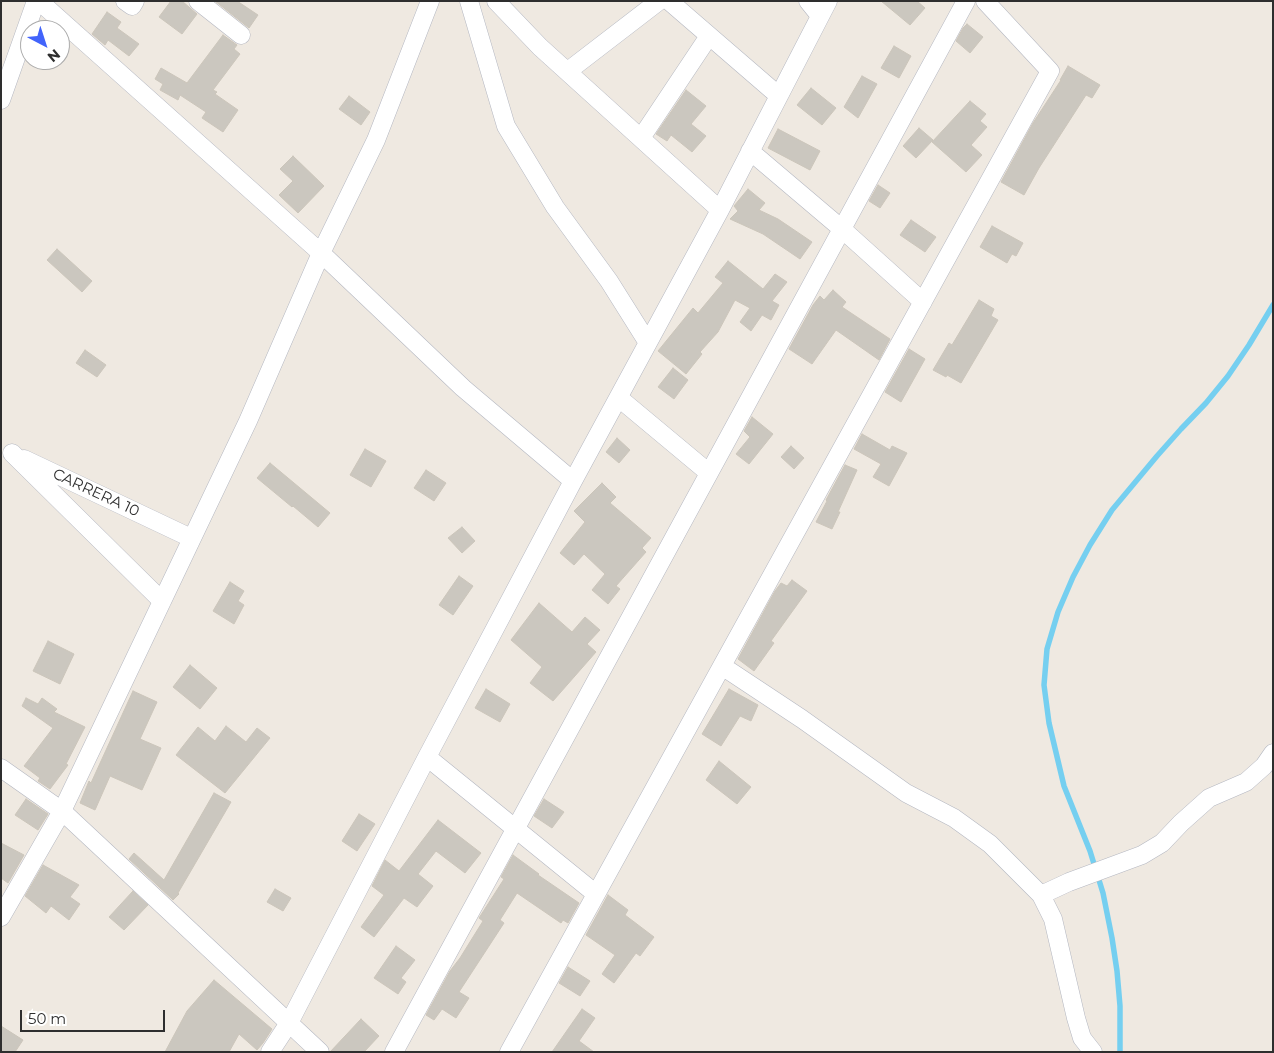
<!DOCTYPE html>
<html>
<head>
<meta charset="utf-8">
<style>
  body { margin:0 }
  #map { position:relative; width:1274px; height:1053px; overflow:hidden; background:#efe9e1; font-family:Montserrat,sans-serif }
  canvas { display:block }
  .frame { position:absolute; inset:0; border:2px solid #2e2e2e; pointer-events:none }
  .north { position:absolute; left:20px; top:20px; width:50px; height:50px; box-sizing:border-box; background:#fff; border:1px solid #ababab; border-radius:50%; rotate:140deg; font-size:14px; font-weight:700; line-height:20px; text-align:center; color:#2e2e2e }
  .north::after { content:''; display:block; margin:auto; width:18px; height:22px; background:#4264fb; clip-path:polygon(50% 0,100% 100%,50% 72%,0 100%) }
  .scale { position:absolute; left:20px; top:1010px; width:145px; height:22px; box-sizing:border-box; border:2px solid #2e2e2e; border-top:0; padding-left:6px; font-size:15px; line-height:18px; white-space:nowrap; color:#2e2e2e; -webkit-text-stroke:4px #fff; paint-order:stroke }
</style>
</head>
<body>
<div id="map">
<canvas width="1274" height="1053"></canvas>
<div class="frame"></div>
<div class="north">N</div>
<div class="scale">50 m</div>
</div>
<script>
const context = document.querySelector('canvas').getContext('2d');
context.lineJoin = 'round';
const toPath = rows => new Path2D(rows.map(r => 'M' + r).join(''));
function trace(path, color, width, dash) { context.strokeStyle = color; context.lineWidth = width; context.lineCap = dash ? 'butt' : 'round'; context.setLineDash(dash || []); context.stroke(path); }
function paint(path, color) { context.fillStyle = color; context.fill(path, 'evenodd'); }
function write(font, color, halo, rows, align = 'center') {
  context.font = font + ' Montserrat,sans-serif'; context.lineWidth = 4; context.setLineDash([]); context.textBaseline = 'middle'; context.strokeStyle = halo; context.fillStyle = color; for (const [text, x, y, turn = 0] of rows) {
    context.save(); context.translate(x, y); context.rotate((+turn || 0) * Math.PI / 180); context.textAlign = isNaN(turn) ? turn : align; if (halo) context.strokeText(text, 0, 0); context.fillText(text, 0, 0); context.restore();
  }
}
trace(toPath([
  [1120,1052,1120,1006,1117,971,1112,938,1103,893,1090,851,1064,786,1049,723,1044,685,1047,649,1058,612,1073,577,1090,545,1112,510,1157,456,1181,429,1206,403,1228,376,1249,345,1273,305]
]), '#75cff0', 5.5);
const building = toPath([
  [171,1,182,1,197,14,182,34,159,17,171,1],
  [215,1,237,1,258,15,249,28,215,1],
  [881,1,917,1,925,8,910,25,881,1],
  [107,12,121,22,117,28,139,44,129,56,108,40,105,45,92,34,107,12],
  [967,24,983,37,970,53,956,41,963,28,967,24],
  [223,35,237,45,234,49,240,54,213,90,217,92,215,94,238,110,223,132,202,118,206,112,180,95,178,100,160,90,163,84,155,79,161,68,187,83,223,35],
  [894,46,911,56,899,78,881,68,894,46],
  [1068,66,1100,85,1092,98,1086,95,1039,168,1024,195,1001,182,1033,123,1061,80,1060,80,1068,66],
  [862,76,877,84,858,118,844,107,862,76],
  [811,88,836,108,822,125,797,105,811,88],
  [686,90,706,106,691,124,706,136,692,152,671,135,667,141,656,134,686,90],
  [349,96,370,112,361,125,339,109,349,96],
  [970,101,986,114,980,121,987,127,971,145,982,155,966,172,932,142,970,101],
  [919,128,933,140,916,158,903,146,919,128],
  [778,129,820,151,810,170,768,148,778,129],
  [293,156,324,186,298,213,279,195,293,181,280,169,293,156],
  [878,185,890,193,880,208,869,201,878,185],
  [748,189,765,203,759,210,778,219,812,242,800,259,763,234,730,219,738,211,734,206,748,189],
  [911,220,936,237,925,252,900,235,911,220],
  [992,226,1023,243,1016,256,1012,254,1007,263,980,247,992,226],
  [57,249,92,281,82,292,47,260,57,249],
  [728,261,763,289,775,274,787,282,772,301,779,305,771,320,762,315,751,331,740,322,750,308,735,300,718,332,700,352,702,354,686,374,658,351,693,308,698,313,723,283,715,277,728,261],
  [833,290,846,302,842,307,890,339,879,360,836,330,812,364,789,349,813,305,820,296,824,300,833,290],
  [979,300,994,309,991,316,998,320,961,383,947,375,946,377,933,370,949,343,952,345,979,300],
  [909,349,925,359,901,402,885,392,909,349],
  [85,350,106,365,97,377,76,363,85,350],
  [673,368,688,380,674,399,658,387,673,368],
  [752,417,773,434,749,464,736,454,750,437,744,431,752,417],
  [862,434,890,450,892,446,907,453,889,486,873,477,881,464,854,449,862,434],
  [617,438,630,450,619,463,606,452,617,438],
  [791,446,804,458,794,469,781,457,791,446],
  [365,449,386,461,371,487,350,475,365,449],
  [270,463,330,513,318,527,293,506,292,507,257,478,270,463],
  [845,465,857,470,838,512,840,512,832,529,816,522,827,501,826,500,845,465],
  [426,470,446,483,434,501,414,488,426,470],
  [602,483,616,497,610,503,651,538,642,548,646,552,616,586,620,589,608,604,592,590,605,574,584,554,574,565,560,553,585,522,574,511,602,483],
  [462,527,475,541,462,553,448,538,462,527],
  [459,576,473,586,453,615,439,605,459,576],
  [792,580,807,591,771,641,774,643,754,671,738,659,775,591,781,583,787,586,792,580],
  [230,582,244,591,238,601,244,605,234,624,213,611,230,582],
  [539,603,572,632,585,617,600,630,587,644,596,652,553,701,530,683,542,667,511,640,539,603],
  [48,641,74,654,60,684,33,671,48,641],
  [190,665,217,688,200,709,173,687,190,665],
  [486,689,510,704,500,722,475,708,486,689],
  [729,689,758,705,751,721,740,716,721,746,702,734,729,689],
  [133,691,157,702,140,739,161,748,142,790,110,776,95,810,80,803,89,781,91,783,133,691],
  [26,698,38,704,42,698,57,709,54,712,85,727,66,764,68,765,50,789,38,781,40,778,24,766,53,728,22,706,26,698],
  [226,726,246,742,257,728,270,738,225,793,176,755,198,727,215,741,226,726],
  [719,761,751,787,737,804,706,780,719,761],
  [214,793,231,802,178,893,179,894,173,900,129,859,134,853,164,880,214,793],
  [26,799,48,814,38,830,15,815,26,799],
  [544,799,564,812,552,828,534,816,544,799],
  [359,814,375,824,357,851,342,841,359,814],
  [438,820,481,853,465,873,436,851,418,874,433,886,417,907,404,898,374,937,361,927,384,895,372,886,385,860,399,871,438,820],
  [1,843,24,855,8,883,1,878,1,843],
  [513,855,539,874,538,875,579,903,568,923,563,920,561,923,517,893,500,920,504,923,459,992,469,998,456,1018,442,1009,434,1020,426,1015,450,971,460,958,483,921,479,918,504,879,501,877,513,855],
  [43,865,79,885,70,897,80,904,69,920,51,906,46,913,25,896,43,865],
  [275,889,291,898,283,911,267,902,275,889],
  [133,891,148,905,124,930,109,917,133,891],
  [608,895,628,910,625,915,654,937,640,956,636,953,614,983,602,974,615,955,586,935,608,895],
  [396,946,415,960,401,978,406,982,398,994,374,978,396,946],
  [568,967,590,981,580,996,559,983,568,967],
  [214,980,272,1029,263,1043,257,1050,239,1034,229,1052,165,1052,187,1011,214,980],
  [582,1009,595,1018,579,1041,594,1052,552,1052,582,1009],
  [361,1019,379,1036,364,1052,330,1052,361,1019],
  [1,1026,23,1040,15,1052,1,1052,1,1026]
]);
paint(building, '#cbc7bf');
trace(building, '#cbc5ba', 1);
const street = toPath([
  [39,1,321,253,463,388,573,481],
  [125,1,132,6,135,1],
  [198,1,241,35],
  [469,1,506,126,555,207,609,281,648,343],
  [496,1,540,47,720,210],
  [669,1,779,96],
  [808,1,820,16],
  [568,71,659,1],
  [1,100,36,1],
  [641,138,709,36],
  [750,151,842,229,923,302],
  [619,398,709,473],
  [12,453,162,601],
  [24,459,191,538],
  [722,666,802,719,906,793,954,818,990,844,1041,895,1053,919,1076,1018,1082,1038,1093,1052],
  [427,757,596,894],
  [1,768,62,811,320,1052],
  [1041,895,1069,882,1142,855,1162,843,1181,823,1209,798,1246,782,1264,766,1273,753],
  [1,917,62,811,248,421,321,253,376,140,430,1],
  [270,1052,289,1023,427,757,573,481,720,210,828,1],
  [394,1052,966,1],
  [509,1052,1050,71,985,1]
]);
trace(street, '#b4b7c1', 19);
trace(street, '#fff', 18);
write('15px', '#2e2e2e', '#fff', [
  ["CARRERA 10",96,493,25]
]);
</script>
</body>
</html>
